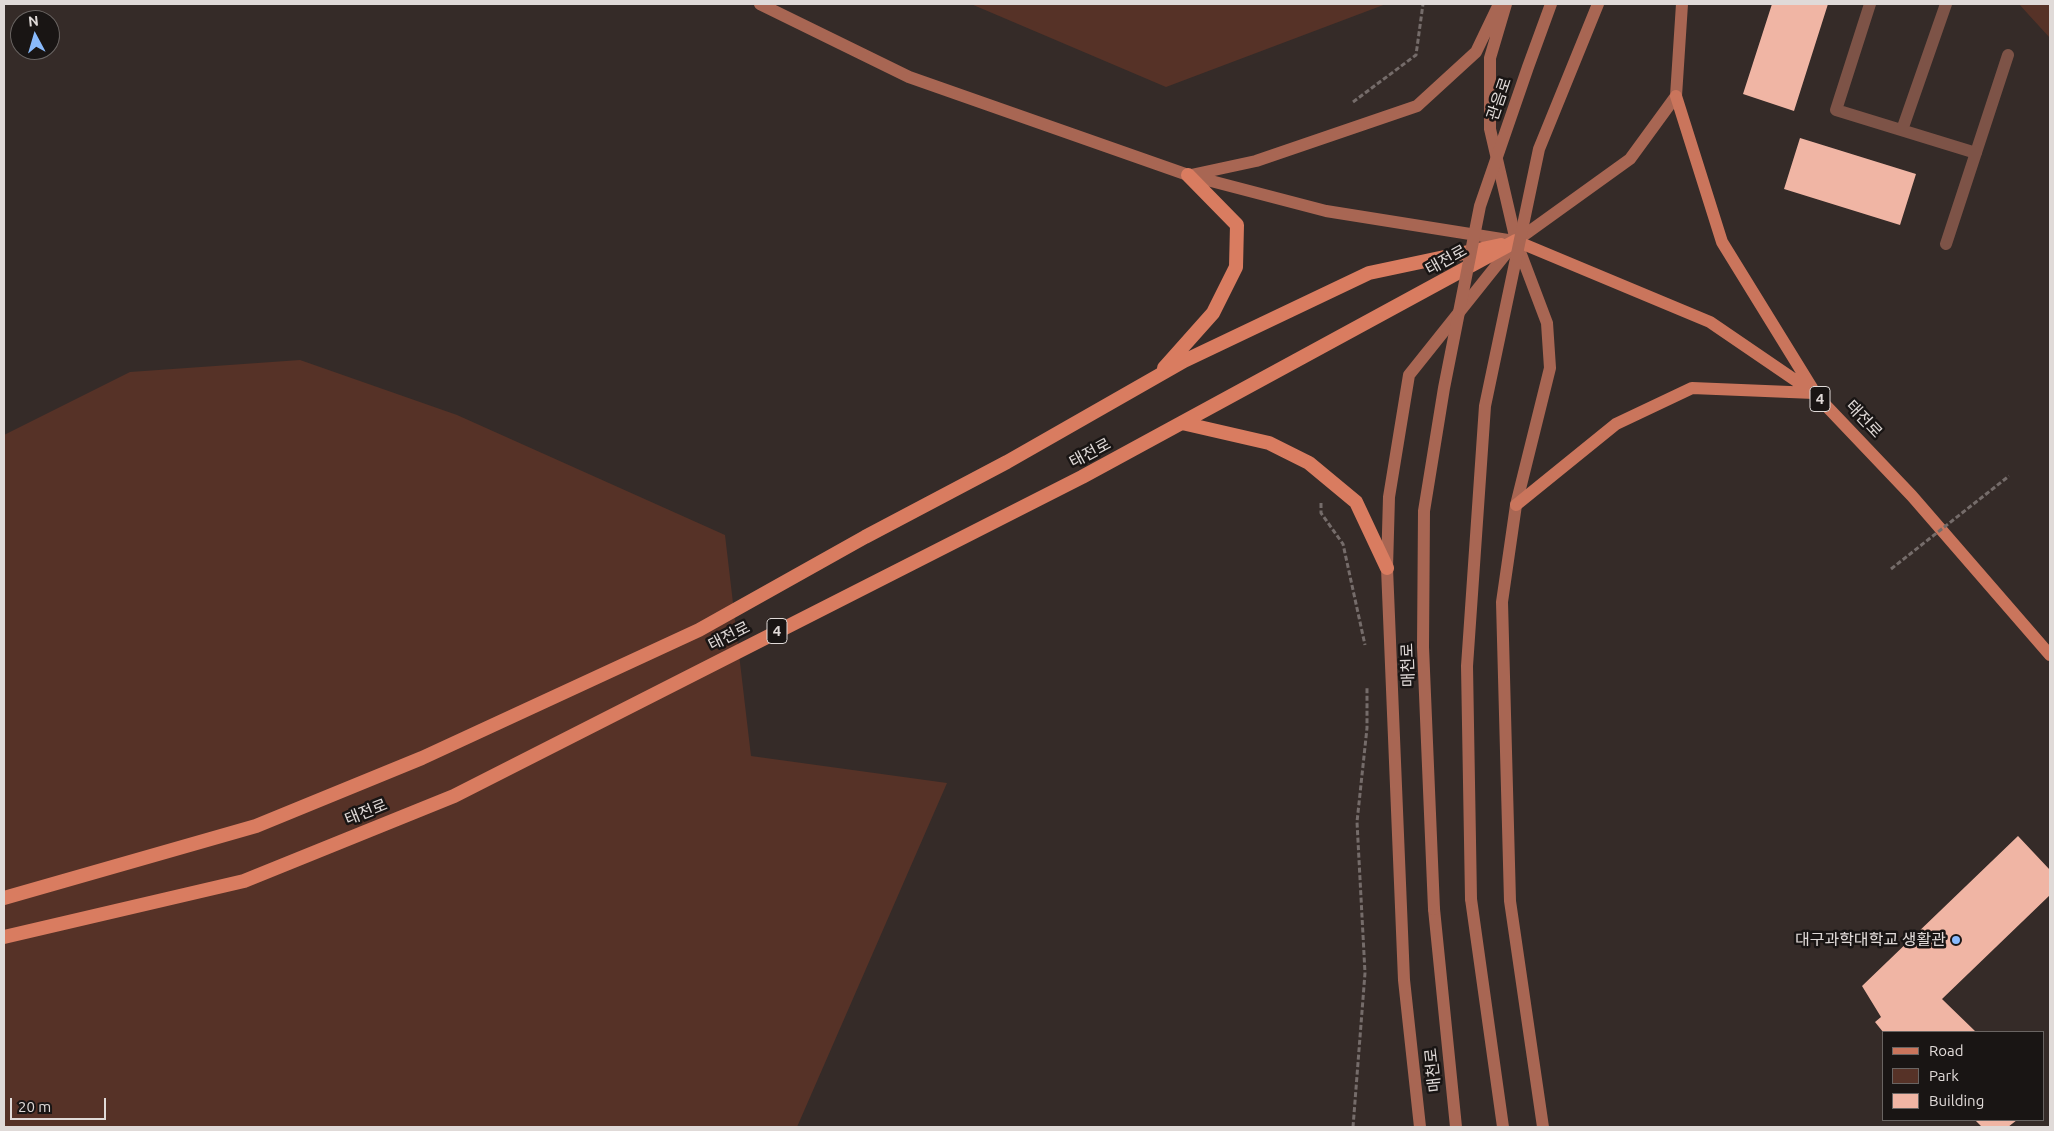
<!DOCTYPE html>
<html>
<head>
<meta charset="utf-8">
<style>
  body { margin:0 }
  #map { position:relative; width:2054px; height:1131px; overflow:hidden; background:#352b28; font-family:Ubuntu,sans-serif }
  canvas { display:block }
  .frame { position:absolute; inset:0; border:5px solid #e0dad8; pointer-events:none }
  .legend { position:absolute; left:1882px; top:1031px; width:162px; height:90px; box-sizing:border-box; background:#191514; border:1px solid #696462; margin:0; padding:6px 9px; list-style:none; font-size:15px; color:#e0dad8 }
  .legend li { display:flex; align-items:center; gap:10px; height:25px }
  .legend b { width:25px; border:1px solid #696462 }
  .north { position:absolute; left:10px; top:10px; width:50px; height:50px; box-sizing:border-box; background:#191514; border:1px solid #696462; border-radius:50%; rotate:354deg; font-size:14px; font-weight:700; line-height:20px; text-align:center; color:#e0dad8 }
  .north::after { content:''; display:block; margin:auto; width:18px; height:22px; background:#89bafc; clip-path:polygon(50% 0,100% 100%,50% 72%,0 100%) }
  .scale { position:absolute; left:10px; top:1098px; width:96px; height:22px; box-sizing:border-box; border:2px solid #e0dad8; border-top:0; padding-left:6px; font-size:15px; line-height:18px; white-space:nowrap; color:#e0dad8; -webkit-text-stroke:4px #191514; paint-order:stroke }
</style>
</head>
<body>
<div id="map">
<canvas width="2054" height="1131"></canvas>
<div class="frame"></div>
<ul class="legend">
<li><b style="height:6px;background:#ca755c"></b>Road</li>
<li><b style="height:14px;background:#563227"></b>Park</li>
<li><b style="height:14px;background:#f0b5a4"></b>Building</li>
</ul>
<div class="north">N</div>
<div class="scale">20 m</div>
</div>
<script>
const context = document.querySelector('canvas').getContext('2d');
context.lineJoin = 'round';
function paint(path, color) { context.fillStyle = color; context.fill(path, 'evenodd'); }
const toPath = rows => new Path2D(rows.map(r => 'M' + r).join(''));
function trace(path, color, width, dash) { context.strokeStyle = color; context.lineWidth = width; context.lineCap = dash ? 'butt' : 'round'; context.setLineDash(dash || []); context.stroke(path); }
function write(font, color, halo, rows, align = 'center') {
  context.font = font + ' Ubuntu,"Noto Sans KR",sans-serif'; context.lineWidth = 5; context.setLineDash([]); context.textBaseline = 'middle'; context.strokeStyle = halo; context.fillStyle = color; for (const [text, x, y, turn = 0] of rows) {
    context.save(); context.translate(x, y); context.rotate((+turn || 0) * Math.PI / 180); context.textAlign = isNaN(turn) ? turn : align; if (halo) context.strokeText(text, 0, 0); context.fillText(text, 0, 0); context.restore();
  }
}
paint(toPath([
  [971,4,1386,4,1166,87],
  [2019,4,2050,4,2050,38,2028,14],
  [300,360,457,415,725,535,751,756,947,783,797,1127,4,1127,4,435,130,372]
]), '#563227');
paint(toPath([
  [1772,4,1828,4,1794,111,1743,94],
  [1800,138,1916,174,1900,225,1784,189],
  [2018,836,2050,870,2050,895,1942,999,1976,1032,1883,1032,1875,1022,1881,1017,1862,986],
  [1975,1120,2017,1120,2008,1127,1982,1127]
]), '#f0b5a4');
trace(toPath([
  [1353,102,1416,55,1423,4],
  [1321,503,1321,513,1343,544,1365,645],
  [1353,1127,1365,973,1357,822,1367,728,1367,687]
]), '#756c6a', 3, [5, 2.5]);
trace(toPath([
  [1870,4,1836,110,1976,153],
  [1902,130,1946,4],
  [1946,244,2008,55]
]), '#7d5347', 12);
trace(toPath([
  [760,4,909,77,1188,175,1326,211,1514,241],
  [1506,4,1490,58,1490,129,1516,241,1547,323,1550,368,1516,505,1502,602,1510,901,1543,1127],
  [1191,175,1256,161,1417,106,1476,52,1499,4],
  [1471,899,1503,1127],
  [1434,909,1456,1127],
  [1420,1127,1404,980,1387,568,1389,497,1409,375,1516,241,1630,159,1676,96,1682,4]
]), '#a86653', 12);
trace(toPath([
  [1676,96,1722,242,1812,388],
  [1516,241,1710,322,1814,393,1912,496,2050,655],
  [1516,505,1616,424,1692,388,1814,393]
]), '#ca755c', 12);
trace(toPath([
  [1164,368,1213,313,1236,267,1237,225,1188,175],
  [1182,423,1269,443,1309,463,1356,502,1387,568],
  [4,898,256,826,422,758,699,630,865,537,1007,462,1184,361,1369,273,1501,245],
  [4,937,244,881,454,796,1082,477,1516,241]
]), '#d97c60', 14);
trace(toPath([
  [1891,569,2009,476]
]), '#756c6a', 3, [5, 2.5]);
trace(toPath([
  [1471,899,1467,666,1485,406,1539,149,1598,4],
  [1434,909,1423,647,1424,511,1444,388,1480,206,1528,67,1551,4]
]), '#a86653', 12);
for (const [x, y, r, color] of [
  [1956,940,5,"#89bafc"]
]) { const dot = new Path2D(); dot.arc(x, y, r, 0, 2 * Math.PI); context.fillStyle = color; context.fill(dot); trace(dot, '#191514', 2); }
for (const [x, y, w] of [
  [1820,399,20],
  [777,631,20]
]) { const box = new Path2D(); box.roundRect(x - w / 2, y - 12.5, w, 25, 4); context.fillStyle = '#191514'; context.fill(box); trace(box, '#e0dad8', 1); }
write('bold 15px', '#e0dad8', null, [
  ["4",1820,399],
  ["4",777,631]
]);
write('16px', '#e0dad8', '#191514', [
  ["관음로",1499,99,-71],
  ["태전로",1446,260,-29],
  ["태전로",1864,419,47],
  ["태전로",1090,453,-28],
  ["태전로",729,636,-27],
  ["매천로",1408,665,-92],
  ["태전로",366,812,-22],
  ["매천로",1433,1070,-96]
]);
write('16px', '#e0dad8', '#191514', [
  ["대구과학대학교 생활관",1946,940]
], 'right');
</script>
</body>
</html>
